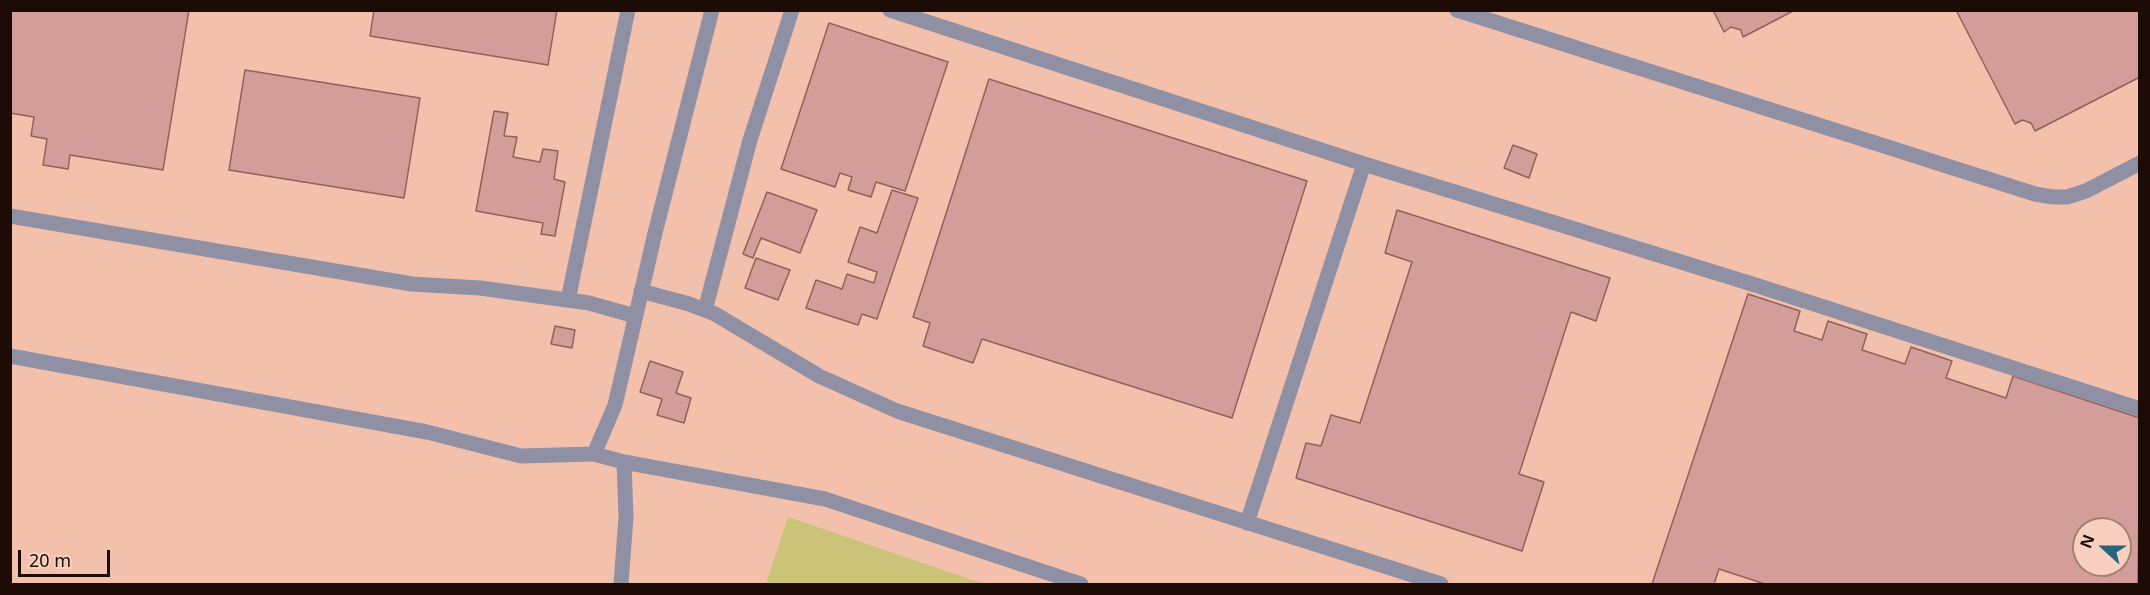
<!DOCTYPE html>
<html>
<head>
<meta charset="utf-8">
<style>
  body { margin:0 }
  #map { position:relative; width:2150px; height:595px; overflow:hidden; background:#f2c0ab; font-family:"Noto Sans",sans-serif }
  canvas { display:block }
  .frame { position:absolute; inset:0; border:12px solid #1c0c05; pointer-events:none }
  .north { position:absolute; left:2072px; top:517px; width:60px; height:60px; box-sizing:border-box; background:#f8d0bf; border:2px solid #a08275; border-radius:50%; rotate:291deg; font-size:16px; font-weight:700; line-height:24px; text-align:center; color:#1c0c05 }
  .north::after { content:''; display:block; margin:auto; width:21px; height:27px; background:#25647a; clip-path:polygon(50% 0,100% 100%,50% 72%,0 100%) }
  .scale { position:absolute; left:18px; top:550px; width:92px; height:27px; box-sizing:border-box; border:3px solid #1c0c05; border-top:0; padding-left:8px; font-size:18px; line-height:21px; white-space:nowrap; color:#1c0c05; -webkit-text-stroke:4px #f8d0bf; paint-order:stroke }
</style>
</head>
<body>
<div id="map">
<canvas width="2150" height="595"></canvas>
<div class="frame"></div>
<div class="north">N</div>
<div class="scale">20 m</div>
</div>
<script>
const context = document.querySelector('canvas').getContext('2d');
context.lineJoin = 'round';
function paint(path, color) { context.fillStyle = color; context.fill(path, 'evenodd'); }
const toPath = rows => new Path2D(rows.map(r => 'M' + r).join(''));
function trace(path, color, width, dash) { context.strokeStyle = color; context.lineWidth = width; context.lineCap = dash ? 'butt' : 'round'; context.setLineDash(dash || []); context.stroke(path); }
paint(toPath([
  [788,517,984,584,766,584]
]), '#cac378');
const building = toPath([
  [10,10,189,10,163,170,70,155,68,169,43,165,47,139,31,136,34,117,10,113,10,10],
  [374,10,557,10,548,65,370,36,374,10],
  [1713,10,1795,10,1743,37,1741,30,1731,27,1724,32,1713,10],
  [1956,10,2140,10,2140,77,2035,131,2031,123,2022,120,2015,124,1956,10],
  [829,23,948,62,905,191,876,182,871,197,848,190,852,177,840,173,835,187,781,169,829,23],
  [245,70,420,98,404,198,229,170,245,70],
  [989,79,1307,181,1232,418,982,339,973,363,923,346,930,323,913,317,989,79],
  [494,111,508,113,504,136,517,137,513,157,540,162,543,149,558,151,554,179,565,182,555,236,541,234,543,223,476,211,494,111],
  [1513,145,1537,154,1529,178,1504,168,1513,145],
  [892,190,918,198,877,319,862,314,858,325,806,308,816,280,842,289,847,274,874,283,877,272,848,262,860,227,877,233,892,190],
  [767,192,817,210,800,253,761,238,753,258,743,254,767,192],
  [1397,210,1610,278,1596,321,1571,312,1519,474,1544,482,1522,551,1296,478,1306,443,1321,446,1331,415,1360,423,1412,262,1385,253,1397,210],
  [756,258,790,270,778,300,745,288,756,258],
  [1748,294,1800,311,1794,331,1822,340,1828,321,1867,334,1862,350,1905,364,1911,347,1952,361,1946,378,2006,398,2013,376,2140,418,2138,584,1765,584,1719,569,1714,584,1652,584,1748,294],
  [2084,529,2120,529,2120,565,2084,565,2084,529],
  [555,326,575,330,572,348,551,344,555,326],
  [650,361,683,372,676,393,691,398,684,423,657,415,662,399,640,392,650,361]
]);
paint(building, '#d39d99');
trace(building, '#91615d', 1.5);
trace(toPath([
  [890,10,1364,164,1749,283,2140,409],
  [1457,10,2035,194,2053,197,2067,197,2086,191,2140,163],
  [10,216,412,284,480,288,589,303,635,316],
  [641,291,689,304,715,314,819,376,897,411,1441,584],
  [568,300,628,10],
  [705,310,750,140,792,10],
  [10,356,427,432,521,456,594,454,624,462,825,499,1081,584],
  [594,454,615,405,655,233,712,10],
  [1247,523,1364,164],
  [621,584,626,517,624,462]
]), '#9090a4', 15);
</script>
</body>
</html>
